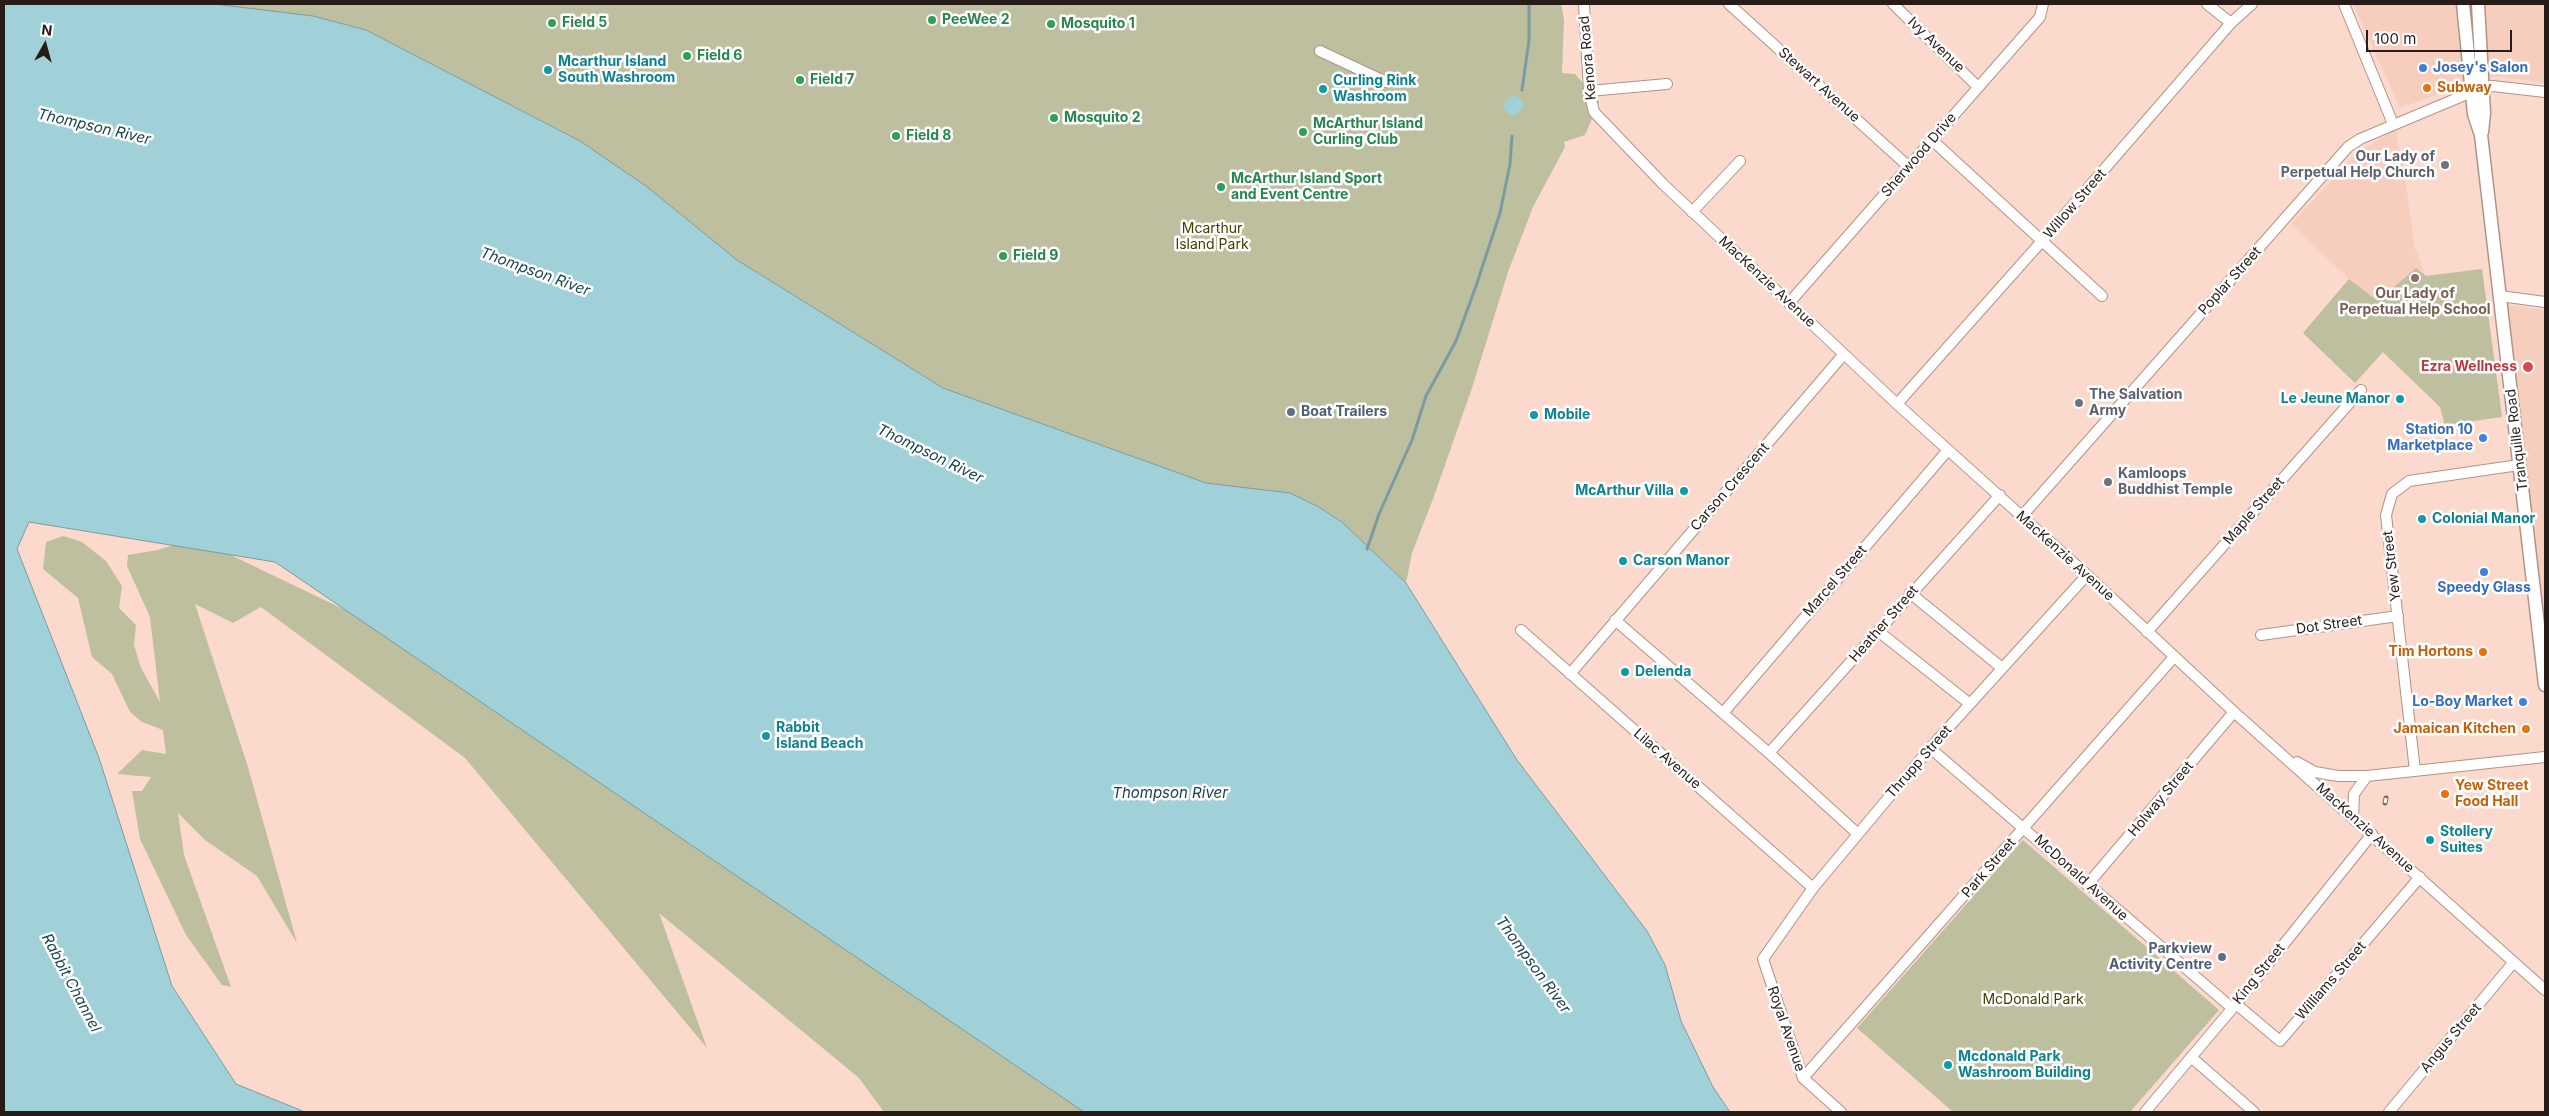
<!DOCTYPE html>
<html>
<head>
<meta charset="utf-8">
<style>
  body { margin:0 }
  #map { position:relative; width:2549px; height:1116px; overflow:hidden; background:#fbdacd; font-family:Inter,sans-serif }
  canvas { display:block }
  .frame { position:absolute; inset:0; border:5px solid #271c17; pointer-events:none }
  .north { position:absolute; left:20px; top:20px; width:50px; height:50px; -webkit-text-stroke:4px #fff; paint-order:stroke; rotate:7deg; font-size:14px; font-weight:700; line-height:20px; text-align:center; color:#271c17 }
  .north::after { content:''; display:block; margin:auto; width:18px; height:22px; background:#271c17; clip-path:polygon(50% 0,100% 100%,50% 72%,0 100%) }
  .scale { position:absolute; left:2366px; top:30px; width:146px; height:22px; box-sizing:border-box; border:2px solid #271c17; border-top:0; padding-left:6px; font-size:15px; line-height:18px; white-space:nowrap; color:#271c17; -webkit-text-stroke:4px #fff; paint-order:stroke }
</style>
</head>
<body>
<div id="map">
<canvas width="2549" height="1116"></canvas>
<div class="frame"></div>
<div class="north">N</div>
<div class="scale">100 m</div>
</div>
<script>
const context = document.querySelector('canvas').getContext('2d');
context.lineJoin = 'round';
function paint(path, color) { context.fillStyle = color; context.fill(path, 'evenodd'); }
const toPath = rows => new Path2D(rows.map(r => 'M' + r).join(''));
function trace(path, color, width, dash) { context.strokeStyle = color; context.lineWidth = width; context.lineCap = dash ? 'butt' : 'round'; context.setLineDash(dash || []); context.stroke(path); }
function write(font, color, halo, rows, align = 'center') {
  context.font = font + ' Inter,sans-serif'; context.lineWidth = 5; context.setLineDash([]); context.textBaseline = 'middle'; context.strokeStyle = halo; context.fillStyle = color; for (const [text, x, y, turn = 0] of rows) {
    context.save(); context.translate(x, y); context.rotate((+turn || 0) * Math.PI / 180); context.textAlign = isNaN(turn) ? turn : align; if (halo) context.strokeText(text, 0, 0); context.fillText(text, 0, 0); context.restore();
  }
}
paint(toPath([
  [2353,4,2545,4,2545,83,2499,76,2483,78,2400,108],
  [2395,129,2404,169,2414,244,2425,276,2482,269,2502,417,2445,425,2440,407,2382,352,2355,383,2303,333,2349,279,2291,224,2356,154],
  [2500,296,2507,297,2509,305,2545,310,2545,685]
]), '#f7cebd');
paint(toPath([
  [214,4,1561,4,1564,20,1562,73,1575,74,1599,102,1585,135,1564,142,1565,147,1533,207,1508,272,1472,388,1433,499,1412,553,1406,583,1343,523,1319,507,1290,493,1206,483,943,388,737,260,580,141,366,30,313,16],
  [2416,268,2426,276,2482,269,2502,417,2445,425,2440,407,2383,352,2355,383,2303,333,2349,279,2378,301],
  [63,536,82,542,106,561,122,586,119,608,136,625,134,645,141,668,160,702,150,617,127,566,128,555,158,550,195,538,406,639,1177,1112,884,1112,859,1078,659,913,707,1048,465,758,261,607,233,623,195,604,248,767,297,943,257,876,205,840,178,813,184,855,231,987,222,985,186,935,140,839,132,791,142,791,151,777,117,774,142,750,166,754,163,730,142,722,130,712,112,674,92,657,78,598,43,569,46,542],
  [2023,840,2219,1010,2130,1112,1953,1112,1857,1028]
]), '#bdbf9f');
const water = toPath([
  [4,4,214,4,313,16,366,30,580,141,646,186,737,260,943,388,1206,483,1290,493,1319,507,1343,523,1406,583,1517,760,1647,931,1665,965,1681,1021,1713,1087,1730,1112,1084,1112,275,562,29,522,17,549,99,758,172,986,236,1084,305,1112,4,1112,4,4]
]);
paint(water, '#a1d1d8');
trace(water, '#7c9b9e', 1);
trace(toPath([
  [1522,90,1529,40,1529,4],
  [1367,549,1379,514,1412,440,1426,396,1456,341,1476,286,1500,213,1510,164,1512,136]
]), '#7c9b9e', 3);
trace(toPath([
  [1513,106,1514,105]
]), '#a1d1d8', 18);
const minor = toPath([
  [1584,4,1589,91,1594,112,1663,184,1897,404,2087,575,2234,712,2545,990],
  [1729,4,1909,167],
  [1893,4,1978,87],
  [2207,4,2231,23],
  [2344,4,2393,124],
  [1320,51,1386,82],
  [2483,88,2493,86,2545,92],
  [1589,91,1667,84],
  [1932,140,2102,296],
  [1692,212,1740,161],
  [2500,296,2545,302],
  [1789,303,2040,17,2043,4],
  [1897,404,2042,241,2231,23,2252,4],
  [2022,516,2348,147,2360,139,2472,92],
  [1910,593,2002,668],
  [1615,620,1769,753,1858,834],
  [1521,630,1813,888],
  [1878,631,1970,704],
  [2147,632,2361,390],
  [2261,635,2398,616],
  [1570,674,1844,354],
  [1723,713,1948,450],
  [1930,748,2232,1008],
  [1769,753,2000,495],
  [2297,762,2315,772,2338,776,2367,776,2545,757],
  [2415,771,2386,515,2392,494,2409,481,2519,465],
  [2353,817,2354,794,2367,776],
  [2087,885,2234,712],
  [2236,1004,2280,1041,2420,877],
  [2191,1057,2254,1112],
  [1803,1078,2174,657],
  [1841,1112,1803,1078,1763,959,1813,888,1930,748,2087,575],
  [2145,1112,2236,1004,2372,834],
  [2389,1112,2513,963]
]);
const major = toPath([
  [2463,4,2474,114,2481,135,2545,685],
  [2478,4,2484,113,2482,132]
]);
trace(minor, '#b19386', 12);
trace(major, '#b19386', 15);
trace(minor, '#fff', 10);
trace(major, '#fff', 12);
const rail = toPath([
  [2385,803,2386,798]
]);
trace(rail, '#7c6860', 5);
trace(rail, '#fff', 3, [9]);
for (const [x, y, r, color] of [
  [932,20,5,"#2e9e5b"],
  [552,23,5,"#2e9e5b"],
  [1051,24,5,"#2e9e5b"],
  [687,56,5,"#2e9e5b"],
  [2423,68,5,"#3f7fe0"],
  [548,70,5,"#0f9aa8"],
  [800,80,5,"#2e9e5b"],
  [2427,88,5,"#e8710a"],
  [1323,89,5,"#0f9aa8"],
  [1054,118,5,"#2e9e5b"],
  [1303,132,5,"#2e9e5b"],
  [896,136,5,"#2e9e5b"],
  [2445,165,5,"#6b7280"],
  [1221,187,5,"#2e9e5b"],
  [1003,256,5,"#2e9e5b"],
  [2415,278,5,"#8d6e63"],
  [2528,367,6,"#e0444e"],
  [2400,399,5,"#0f9aa8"],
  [2079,403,5,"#6b7280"],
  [1291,412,5,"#5c6f8a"],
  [1534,415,5,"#0f9aa8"],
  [2483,438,5,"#3f7fe0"],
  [2108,482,5,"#6b7280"],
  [1684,491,5,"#0f9aa8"],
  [2422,519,5,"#0f9aa8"],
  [1623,561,5,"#0f9aa8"],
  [2484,572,5,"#3f7fe0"],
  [2483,652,5,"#e8710a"],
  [1625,672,5,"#0f9aa8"],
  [2523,702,5,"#3f7fe0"],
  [2526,729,5,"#e8710a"],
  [766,736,5,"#0f9aa8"],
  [2445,794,5,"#e8710a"],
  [2430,840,5,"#0f9aa8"],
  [2222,957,5,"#5c6f8a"],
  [1948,1065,5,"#0f9aa8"]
]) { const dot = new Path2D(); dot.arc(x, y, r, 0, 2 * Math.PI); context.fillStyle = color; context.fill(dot); trace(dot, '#fff', 2); }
write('bold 14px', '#27864d', '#fff', [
  ["PeeWee 2",942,20],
  ["Field 5",562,23],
  ["Mosquito 1",1061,24],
  ["Field 6",697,56],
  ["Field 7",810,80],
  ["Mosquito 2",1064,118],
  ["McArthur Island",1313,124],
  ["Curling Club",1313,140],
  ["Field 8",906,136],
  ["McArthur Island Sport",1231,179],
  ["and Event Centre",1231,195],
  ["Field 9",1013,256]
], 'left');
write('14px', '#271c17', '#fff', [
  ["Ivy Avenue",1936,45,44],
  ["Kenora Road",1588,58,-95],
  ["Stewart Avenue",1819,85,42],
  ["Sherwood Drive",1919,155,-49],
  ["Willow Street",2075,204,-49],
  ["Poplar Street",2230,281,-48],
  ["MacKenzie Avenue",1767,282,43],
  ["Tranquille Road",2517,440,-97],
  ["Carson Crescent",1730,487,-49],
  ["Maple Street",2254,511,-49],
  ["MacKenzie Avenue",2065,556,42],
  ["Yew Street",2392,566,-97],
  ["Marcel Street",1835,581,-49],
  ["Heather Street",1884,624,-49],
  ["Dot Street",2329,625,-8],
  ["Lilac Avenue",1667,759,41],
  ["Thrupp Street",1919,762,-49],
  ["Holway Street",2161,799,-50],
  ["MacKenzie Avenue",2365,828,42],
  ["Park Street",1989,868,-49],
  ["McDonald Avenue",2081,878,42],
  ["King Street",2259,974,-51],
  ["Williams Street",2331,981,-49],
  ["Royal Avenue",1786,1029,71],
  ["Angus Street",2451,1038,-50]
]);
write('bold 14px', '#0d838f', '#fff', [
  ["Mcarthur Island",558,62],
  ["South Washroom",558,78],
  ["Curling Rink",1333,81],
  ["Washroom",1333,97],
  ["Le Jeune Manor",2390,399,"right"],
  ["Mobile",1544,415],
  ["McArthur Villa",1674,491,"right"],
  ["Colonial Manor",2432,519],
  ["Carson Manor",1633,561],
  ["Delenda",1635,672],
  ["Rabbit",776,728],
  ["Island Beach",776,744],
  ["Stollery",2440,832],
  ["Suites",2440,848],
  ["Mcdonald Park",1958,1057],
  ["Washroom Building",1958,1073]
], 'left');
write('bold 14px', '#366cbe', '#fff', [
  ["Josey's Salon",2433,68,"left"],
  ["Station 10",2473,430],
  ["Marketplace",2473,446],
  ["Speedy Glass",2484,588,"center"],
  ["Lo-Boy Market",2513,702]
], 'right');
write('bold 14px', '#c56008', '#fff', [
  ["Subway",2437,88],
  ["Tim Hortons",2473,652,"right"],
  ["Jamaican Kitchen",2516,729,"right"],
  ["Yew Street",2455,786],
  ["Food Hall",2455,802]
], 'left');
write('bold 14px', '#5b616d', '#fff', [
  ["Our Lady of",2435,157,"right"],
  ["Perpetual Help Church",2435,173,"right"],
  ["The Salvation",2089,395],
  ["Army",2089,411],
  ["Kamloops",2118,474],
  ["Buddhist Temple",2118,490]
], 'left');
write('14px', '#404000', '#fff', [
  ["Mcarthur",1212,229],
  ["Island Park",1212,245],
  ["McDonald Park",2033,1000]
]);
write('bold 14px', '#785e54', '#fff', [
  ["Our Lady of",2415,294],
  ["Perpetual Help School",2415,310]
]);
write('bold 14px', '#be3a42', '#fff', [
  ["Ezra Wellness",2517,367]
], 'right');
write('bold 14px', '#4e5e75', '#fff', [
  ["Boat Trailers",1301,412],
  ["Parkview",2212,949,"right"],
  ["Activity Centre",2212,965,"right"]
], 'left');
write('italic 15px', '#18444a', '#fff', [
  ["Thompson River",94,127,13],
  ["Thompson River",535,272,20],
  ["Thompson River",930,454,26],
  ["Thompson River",1170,793],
  ["Thompson River",1533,965,54],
  ["Rabbit Channel",71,983,62]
]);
</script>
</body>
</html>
